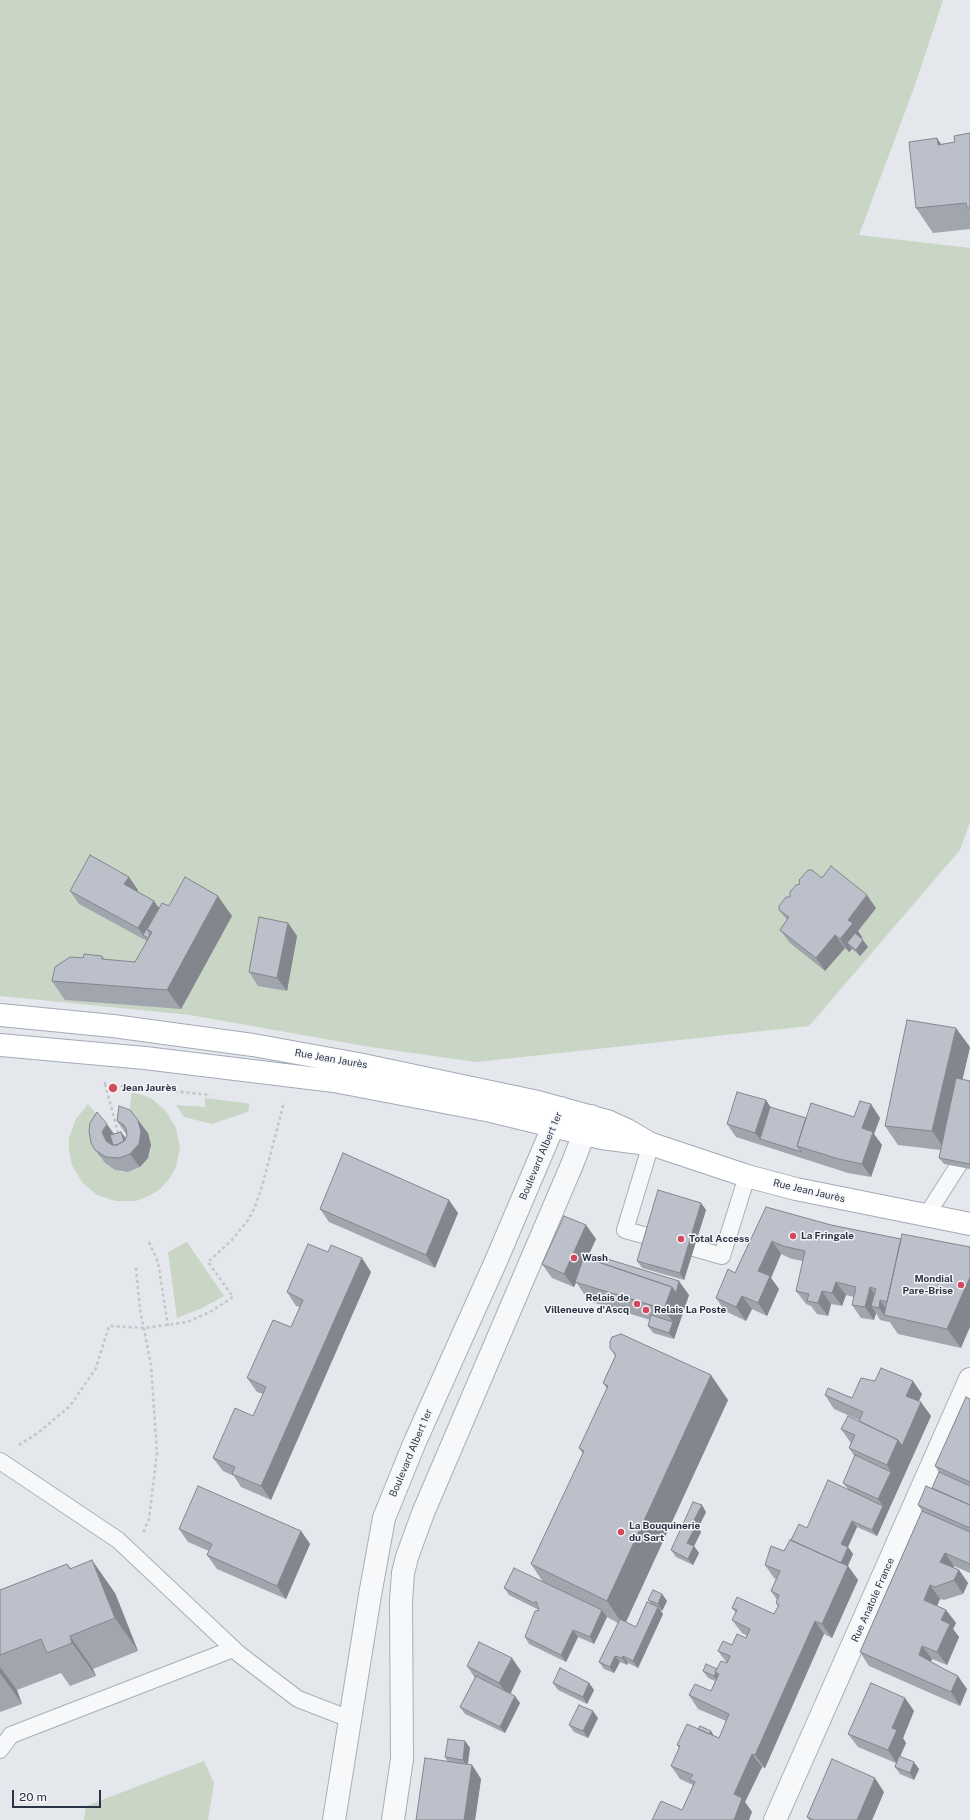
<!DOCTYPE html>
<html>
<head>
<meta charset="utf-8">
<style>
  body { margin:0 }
  #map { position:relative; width:970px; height:1820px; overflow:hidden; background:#e4e7ec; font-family:"Public Sans",sans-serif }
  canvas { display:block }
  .scale { position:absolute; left:12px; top:1790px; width:89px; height:18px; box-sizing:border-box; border:2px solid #2b3445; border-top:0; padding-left:5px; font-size:12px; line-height:14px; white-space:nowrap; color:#2b3445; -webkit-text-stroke:3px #f4f6f9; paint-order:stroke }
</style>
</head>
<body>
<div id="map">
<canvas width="970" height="1820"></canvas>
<div class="scale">20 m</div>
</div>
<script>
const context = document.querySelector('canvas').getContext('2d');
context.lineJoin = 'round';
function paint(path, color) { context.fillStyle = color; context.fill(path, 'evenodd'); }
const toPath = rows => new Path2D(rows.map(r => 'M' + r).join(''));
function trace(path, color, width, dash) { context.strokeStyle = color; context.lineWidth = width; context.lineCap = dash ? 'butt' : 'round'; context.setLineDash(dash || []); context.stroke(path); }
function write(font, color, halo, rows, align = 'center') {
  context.font = font + ' "Public Sans",sans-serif'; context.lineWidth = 3; context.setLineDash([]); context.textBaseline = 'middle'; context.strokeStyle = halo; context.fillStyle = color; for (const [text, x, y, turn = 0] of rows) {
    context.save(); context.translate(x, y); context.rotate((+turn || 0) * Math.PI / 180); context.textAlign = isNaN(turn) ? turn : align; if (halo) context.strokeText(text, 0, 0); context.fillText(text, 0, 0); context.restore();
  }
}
paint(toPath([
  [0,0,943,0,915,85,859,235,970,248,970,822,960,850,809,1026,476,1062,370,1047,190,1015,0,996],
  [132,1092,151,1098,166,1111,176,1128,180,1148,176,1167,169,1179,160,1189,149,1196,136,1201,116,1201,97,1195,82,1182,72,1165,69,1151,69,1138,76,1119,88,1104,106,1125,100,1157,105,1163,115,1170,123,1172,140,1167,148,1158,151,1150,150,1141,148,1133,143,1126,128,1119],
  [205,1098,246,1103,249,1104,249,1110,247,1112,212,1124,184,1117,176,1105,205,1107],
  [187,1242,224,1296,202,1308,177,1318,168,1252],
  [204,1761,214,1783,208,1820,84,1820,86,1806]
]), '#c9d6c5');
const service = toPath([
  [926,1216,963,1158,970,1159],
  [651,1237,625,1230,651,1144],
  [694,1248,722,1256,747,1176],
  [0,1461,118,1540,239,1654,298,1699,350,1719],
  [0,1750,11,1735,233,1649]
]);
const minor = toPath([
  [334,1820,370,1595,384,1518,414,1444,496,1261,561,1108],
  [393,1820,402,1759,401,1601,403,1573,407,1557,423,1513,571,1167,591,1116],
  [775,1820,970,1379]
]);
const primary = toPath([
  [0,1015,113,1026,253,1045,358,1064,538,1102,607,1121,627,1130,651,1144,747,1176,796,1189,970,1224],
  [0,1045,145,1058,334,1081,491,1111,602,1138,640,1143]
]);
trace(service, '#a9aeb7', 18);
trace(minor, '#a9aeb7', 24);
trace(primary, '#a3abb8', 24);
trace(toPath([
  [105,1082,105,1084,211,1095],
  [105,1084,119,1136],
  [149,1242,158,1262,168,1326],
  [136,1268,140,1309,151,1365,157,1453,149,1519,143,1533],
  [19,1445,39,1432,70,1406,96,1368,109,1326,145,1328,187,1322,210,1312,233,1297,208,1262,232,1240,248,1220,255,1207,263,1183,284,1102]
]), '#c2c5cb', 2.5, [3, 3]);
trace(service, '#f7f8fa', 16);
trace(minor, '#f7f8fa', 22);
trace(primary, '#fff', 22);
paint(toPath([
  [970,133,970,229,933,233,916,208,941,144,955,142],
  [822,878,876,908,858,931,862,937,861,938,868,947,860,956,852,949,849,952,845,948,825,971,790,943,780,930,787,920,779,910,800,884],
  [138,890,137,892,154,901,159,908,169,906,232,916,181,1009,65,1000,52,981,83,958,102,956,105,960,135,962,147,941,79,904,70,891],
  [288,923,297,936,287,991,258,986,249,972],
  [970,1047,962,1080,970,1081,970,1169,944,1164,939,1158,941,1150,898,1145,885,1126],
  [766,1100,770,1107,806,1118,854,1117,880,1118,874,1134,882,1145,871,1177,848,1173,736,1137,727,1124],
  [117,1121,148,1133,151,1145,148,1158,140,1167,128,1172,115,1170,105,1163,95,1150,114,1134,121,1132,126,1138,127,1135,126,1134],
  [701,1203,706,1210,684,1280,642,1268,637,1261],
  [766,1207,831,1225,901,1239,961,1348,898,1334,889,1321,889,1322,880,1320,876,1313,874,1320,861,1318,852,1305,854,1297,846,1295,842,1306,831,1304,828,1316,817,1314,811,1306,806,1304,796,1291,803,1261,792,1259,781,1254,771,1278,779,1289,767,1316,752,1309,746,1321,725,1311,716,1298,735,1273],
  [320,1209,458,1213,435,1268,329,1222],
  [586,1225,596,1239,587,1258,689,1295,674,1339,653,1333,648,1326,650,1320,589,1301,576,1282,574,1287,552,1278,542,1264],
  [371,1272,271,1500,241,1487,234,1476,223,1471,213,1458,253,1416,263,1394,257,1392,247,1378,291,1327,300,1307,296,1306,287,1292],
  [610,1348,728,1400,626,1622,636,1627,651,1604,648,1600,662,1594,667,1601,662,1611,659,1609,663,1614,638,1668,628,1663,627,1665,620,1662,614,1673,604,1669,599,1662,618,1623,607,1617,594,1644,578,1637,566,1662,529,1644,525,1637,539,1610,509,1595,504,1588,543,1582,531,1564,583,1454,579,1448,607,1389,603,1383,615,1356],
  [922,1394,919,1401,931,1416,877,1536,857,1527,848,1547,853,1554,848,1566,858,1580,832,1638,824,1634,765,1768,762,1767,745,1802,752,1812,682,1810,693,1785,680,1779,671,1766,679,1748,677,1745,698,1729,711,1731,714,1736,719,1738,726,1721,698,1709,689,1695,711,1691,715,1681,708,1678,703,1671,717,1669,727,1663,718,1651,746,1638,747,1636,742,1633,732,1620,736,1613,732,1608,774,1614,778,1607,776,1603,777,1600,771,1591,776,1579,774,1578,765,1565,784,1551,791,1540,807,1528,848,1489,843,1483,855,1457,849,1448,851,1443,841,1429,859,1421,859,1420,834,1409,825,1395,852,1398],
  [970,1399,970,1573,954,1566,953,1567,959,1570,968,1583,963,1594,944,1600,940,1599,937,1606,946,1610,956,1623,953,1629,959,1637,947,1665,932,1659,931,1662,967,1689,960,1706,869,1666,860,1652,922,1511,918,1505,932,1488,939,1472,935,1466],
  [706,1512,698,1528,701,1532,694,1546,699,1553,693,1565,676,1557,671,1550],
  [179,1529,301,1531,310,1544,286,1599,217,1569,207,1555,209,1551,188,1542],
  [67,1564,71,1568,115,1593,138,1651,93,1669,96,1676,70,1686,61,1673,17,1690,22,1704,0,1712,0,1590],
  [467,1666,521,1671,510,1693,520,1703,505,1733,465,1714,460,1707,475,1678],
  [553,1683,589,1683,594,1690,587,1704,558,1690],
  [905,1698,914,1711,903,1738,906,1743,900,1756,919,1769,914,1780,900,1774,895,1767,896,1763,858,1747,848,1734],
  [598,1718,588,1738,574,1732,569,1725],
  [465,1741,470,1748,468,1765,472,1765,481,1779,475,1820,416,1820,448,1762,445,1757],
  [884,1792,872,1820,809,1820,807,1817]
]), '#a1a5ae');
paint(toPath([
  [937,138,954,163,938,145],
  [129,877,138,890,134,898,124,884],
  [867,895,876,908,858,931,862,937,853,948,847,943,852,949,849,952,840,939,848,920],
  [218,896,232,916,181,1009,167,990],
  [154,901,163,915,152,932,147,929,143,935,138,928],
  [288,923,297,936,287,991,277,978],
  [835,935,845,948,825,971,816,958],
  [863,940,868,947,860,956,856,950],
  [956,1028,970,1047,946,1151,932,1131],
  [766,1100,775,1114,760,1139,755,1133],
  [871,1104,880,1118,874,1134,882,1145,871,1177,862,1164,862,1128],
  [138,1120,148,1133,151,1145,148,1158,140,1167,130,1154],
  [107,1124,116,1137,112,1146,106,1141,102,1132],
  [121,1132,126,1139,124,1143],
  [449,1200,458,1213,435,1268,426,1255],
  [701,1203,706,1210,684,1280,680,1273],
  [586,1225,596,1239,574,1287,564,1274],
  [772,1241,781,1254,771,1278,779,1289,767,1316,758,1303,758,1271],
  [362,1258,371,1272,271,1500,261,1486],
  [970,1277,970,1327,961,1348,947,1329],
  [679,1281,689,1295,674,1339,669,1333,673,1322,664,1309,672,1287],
  [836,1282,846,1295,842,1306,832,1293],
  [870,1287,879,1301,871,1306,876,1313,874,1320,865,1307],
  [822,1291,831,1304,828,1316,818,1303],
  [742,1296,752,1309,746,1321,736,1307],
  [880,1300,890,1314,884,1315,889,1322,879,1308],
  [711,1375,728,1400,624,1626,607,1601],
  [913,1381,922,1394,915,1409,906,1396],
  [921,1402,931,1416,877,1536,872,1530,883,1506,878,1499,891,1472,887,1465,898,1440],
  [702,1505,706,1512,698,1528,701,1532,694,1546,699,1553,693,1565,688,1559,687,1543,692,1524],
  [852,1521,857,1527,846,1551,841,1544],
  [301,1531,310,1544,286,1599,277,1586],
  [848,1547,853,1554,844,1574,840,1567],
  [945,1553,954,1566,950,1575,940,1562],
  [92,1560,115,1593,138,1651,115,1618],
  [848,1566,858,1580,832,1638,822,1624],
  [959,1570,968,1583,963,1594,954,1580],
  [930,1585,940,1599,934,1613,924,1600],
  [662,1594,667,1601,662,1611,658,1604],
  [658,1607,663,1614,638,1668,633,1661],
  [602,1610,607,1617,594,1644,590,1637],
  [946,1610,956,1623,953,1629,959,1637,947,1665,937,1652,941,1620],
  [815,1621,824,1634,765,1768,755,1755],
  [573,1630,578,1637,566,1662,561,1655],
  [70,1636,93,1669,96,1676,72,1643],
  [922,1646,932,1659,928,1668,919,1655],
  [615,1656,620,1662,614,1673,610,1667],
  [623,1656,628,1663,627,1665,622,1658],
  [512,1658,521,1671,509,1697,499,1683],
  [0,1667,17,1690,22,1704,0,1673],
  [716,1673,721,1680,719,1683,714,1676],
  [958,1676,967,1689,960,1706,951,1692],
  [589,1683,594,1690,587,1704,583,1697],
  [515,1696,520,1703,505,1733,500,1727],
  [905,1698,914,1711,903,1738,906,1743,897,1764,888,1750,892,1728],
  [593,1711,598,1718,588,1738,583,1731],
  [711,1731,715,1738,708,1738],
  [465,1741,470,1748,467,1766,463,1760],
  [752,1754,762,1767,745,1802,752,1812,749,1820,734,1820,734,1794],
  [914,1762,919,1769,914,1780,910,1773],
  [472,1765,481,1779,475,1820,464,1820],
  [875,1778,884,1792,872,1820,857,1820]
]), '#83868d');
const building = toPath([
  [970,133,970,208,967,208,966,203,916,208,909,142,937,138,938,145,955,142,954,136,970,133],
  [90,855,129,877,124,884,154,901,138,928,70,891,90,855],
  [831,866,867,895,848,920,853,923,840,939,835,935,816,958,780,930,789,917,779,910,779,906,786,897,790,897,790,892,796,885,800,884,799,880,808,870,812,870,822,878,831,866],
  [185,877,218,896,167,990,52,981,55,967,70,957,83,958,84,954,102,956,102,959,135,962,152,932,147,929,162,903,169,906,185,877],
  [158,908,159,908,147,929,150,934,148,938,143,935,158,908],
  [259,917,288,923,277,978,249,972,259,917],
  [855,933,863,940,856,950,847,943,855,933],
  [907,1020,956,1028,932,1131,885,1126,907,1020],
  [956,1078,970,1081,970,1164,939,1158,956,1078],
  [737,1092,766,1100,755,1133,727,1124,737,1092],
  [860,1101,871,1104,862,1128,873,1132,862,1164,839,1159,797,1146,811,1103,854,1117,860,1101],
  [119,1106,130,1110,138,1120,141,1132,139,1144,130,1154,119,1158,106,1157,95,1150,91,1143,89,1131,90,1123,97,1112,107,1124,102,1132,106,1141,112,1145,117,1145,125,1140,127,1135,126,1128,123,1124,117,1121,119,1106],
  [770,1107,806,1118,797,1146,802,1152,760,1139,770,1107],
  [121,1132,124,1141,117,1145,113,1145,110,1135,121,1132],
  [343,1153,449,1200,426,1255,320,1209,343,1153],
  [658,1190,701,1203,680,1273,637,1261,658,1190],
  [766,1207,831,1225,901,1239,887,1302,880,1300,879,1308,871,1306,876,1289,870,1287,865,1307,852,1305,856,1287,836,1282,832,1293,822,1291,818,1303,807,1301,809,1294,796,1291,805,1251,783,1246,772,1241,758,1271,770,1276,758,1303,742,1296,736,1307,716,1298,728,1269,735,1273,766,1207],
  [564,1216,586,1225,564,1274,542,1264,564,1216],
  [902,1234,970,1247,970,1277,947,1329,884,1315,902,1234],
  [308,1244,328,1252,331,1245,362,1258,261,1486,232,1474,235,1467,213,1458,235,1408,253,1416,266,1387,247,1378,273,1320,291,1327,303,1300,287,1292,308,1244],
  [591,1254,679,1281,676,1293,672,1287,589,1259,591,1254],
  [584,1257,672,1287,664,1309,575,1282,584,1257],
  [651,1315,673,1322,669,1333,648,1326,651,1315],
  [621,1334,711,1375,607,1601,531,1564,584,1451,579,1448,608,1386,603,1383,616,1355,610,1348,610,1342,612,1337,621,1334],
  [881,1368,913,1381,906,1396,921,1402,902,1446,898,1440,859,1421,863,1412,825,1395,828,1388,852,1398,861,1378,875,1381,881,1368],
  [966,1397,970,1399,970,1482,935,1466,966,1397],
  [848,1416,898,1440,887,1465,849,1448,855,1435,841,1429,848,1416],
  [855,1455,891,1472,878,1499,843,1483,855,1455],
  [939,1472,970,1486,970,1505,932,1488,939,1472],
  [828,1480,883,1506,872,1530,852,1521,841,1544,848,1547,841,1563,791,1540,799,1524,807,1528,828,1480],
  [198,1486,301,1531,277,1586,207,1555,212,1544,179,1529,198,1486],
  [926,1486,970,1505,970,1528,918,1505,926,1486],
  [693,1502,702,1505,692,1524,696,1526,687,1543,694,1546,688,1559,671,1550,693,1502],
  [922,1511,970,1532,970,1564,945,1553,940,1562,959,1570,954,1580,935,1587,930,1585,924,1600,946,1610,941,1620,950,1624,937,1652,922,1646,919,1655,944,1669,958,1676,951,1692,860,1652,922,1511],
  [790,1540,848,1566,822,1624,815,1621,755,1755,752,1754,734,1794,742,1798,734,1820,652,1820,661,1801,682,1810,695,1782,689,1779,693,1775,671,1766,680,1746,677,1745,687,1724,719,1738,729,1714,689,1695,695,1684,711,1691,719,1674,715,1672,721,1661,727,1663,730,1656,718,1651,723,1641,732,1645,737,1634,746,1638,750,1629,732,1620,737,1610,732,1608,737,1597,774,1614,779,1605,776,1603,779,1595,771,1591,780,1571,765,1565,771,1546,784,1551,790,1540],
  [92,1560,115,1618,70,1636,72,1643,47,1653,41,1639,0,1655,0,1590,67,1564,70,1569,92,1560],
  [514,1568,602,1610,590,1637,573,1630,561,1655,525,1637,535,1611,539,1610,536,1601,534,1603,504,1588,514,1568],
  [653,1590,662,1594,658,1604,648,1600,653,1590],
  [647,1602,658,1607,633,1661,623,1656,622,1658,615,1656,610,1667,599,1662,620,1619,636,1627,647,1602],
  [479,1642,512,1658,499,1683,467,1666,479,1642],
  [706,1664,717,1669,715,1672,716,1673,714,1676,703,1671,706,1664],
  [560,1668,589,1683,583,1697,553,1683,560,1668],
  [476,1676,515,1696,500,1727,460,1707,476,1676],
  [871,1683,905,1698,892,1728,897,1730,888,1750,848,1734,871,1683],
  [579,1705,593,1711,583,1731,569,1725,579,1705],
  [700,1726,711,1731,709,1734,698,1729,700,1726],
  [448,1739,465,1741,463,1760,445,1757,448,1739],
  [899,1756,914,1762,910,1773,895,1767,899,1756],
  [425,1758,472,1765,464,1820,416,1820,425,1758],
  [832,1759,875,1778,857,1820,814,1820,807,1817,832,1759]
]);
paint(building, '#bbc0ca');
trace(building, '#83868d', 1);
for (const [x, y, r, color] of [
  [113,1088,5,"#d1495b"],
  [793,1236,4,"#d1495b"],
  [681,1239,4,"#d1495b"],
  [574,1258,4,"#d1495b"],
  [961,1285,4,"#d1495b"],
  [637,1304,4,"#d1495b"],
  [646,1310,4,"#d1495b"],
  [621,1532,4,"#d1495b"]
]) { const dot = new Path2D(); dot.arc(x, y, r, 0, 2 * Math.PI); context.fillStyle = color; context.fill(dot); trace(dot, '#f4f6f9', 1.5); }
write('10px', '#2b3445', '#f4f6f9', [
  ["Rue Jean Jaurès",331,1059,10],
  ["Boulevard Albert 1er",541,1156,-67],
  ["Rue Jean Jaurès",809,1191,13],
  ["Boulevard Albert 1er",411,1453,-67],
  ["Rue Anatole France",873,1600,-66]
]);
write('bold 10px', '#2b3445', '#f4f6f9', [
  ["Jean Jaurès",122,1088],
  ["La Fringale",801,1236],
  ["Total Access",689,1239],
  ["Wash",582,1258],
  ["Mondial",953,1279,"right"],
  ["Pare-Brise",953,1291,"right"],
  ["Relais de",629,1298,"right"],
  ["Villeneuve d'Ascq",629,1310,"right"],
  ["Relais La Poste",654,1310],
  ["La Bouquinerie",629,1526],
  ["du Sart",629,1538]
], 'left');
</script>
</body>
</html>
